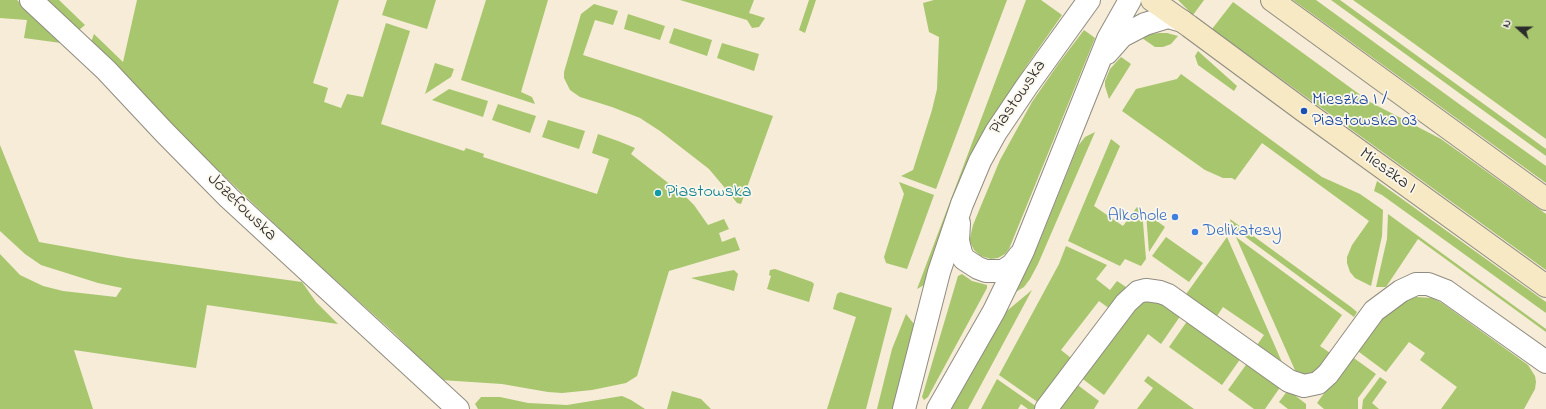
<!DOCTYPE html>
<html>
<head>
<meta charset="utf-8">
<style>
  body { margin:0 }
  #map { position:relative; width:1546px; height:409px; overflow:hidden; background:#f6ecd7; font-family:"Indie Flower",sans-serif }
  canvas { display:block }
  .north { position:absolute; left:1498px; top:8px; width:40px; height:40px; -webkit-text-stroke:3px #fbf7ec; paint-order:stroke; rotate:291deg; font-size:11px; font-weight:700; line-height:16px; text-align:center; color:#2b2b2b }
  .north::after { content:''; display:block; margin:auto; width:14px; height:18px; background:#2b2b2b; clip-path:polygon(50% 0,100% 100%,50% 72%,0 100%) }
</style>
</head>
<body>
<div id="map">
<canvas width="1546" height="409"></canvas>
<div class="north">N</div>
</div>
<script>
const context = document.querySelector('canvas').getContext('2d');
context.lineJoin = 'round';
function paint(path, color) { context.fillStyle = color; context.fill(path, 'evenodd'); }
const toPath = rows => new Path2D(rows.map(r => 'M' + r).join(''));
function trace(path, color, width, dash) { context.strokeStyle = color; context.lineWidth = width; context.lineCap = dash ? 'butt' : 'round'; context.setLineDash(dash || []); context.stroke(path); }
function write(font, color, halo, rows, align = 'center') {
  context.font = font + ' "Indie Flower",sans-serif'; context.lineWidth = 3.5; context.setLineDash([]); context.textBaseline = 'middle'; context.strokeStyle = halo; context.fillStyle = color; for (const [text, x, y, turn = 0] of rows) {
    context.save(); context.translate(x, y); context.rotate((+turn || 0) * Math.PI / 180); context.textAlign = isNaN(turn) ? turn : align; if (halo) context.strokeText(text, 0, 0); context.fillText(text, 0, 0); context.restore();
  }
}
paint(toPath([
  [0,0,17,0,61,43,24,38,27,20,0,18],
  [46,0,59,0,85,25,79,30],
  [137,0,339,0,313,83,328,88,324,102,341,108,347,94,363,97,386,23,410,31,381,124,464,151,466,148,484,154,483,157,597,194,609,159,592,153,598,134,618,141,635,148,631,154,685,196,694,205,708,225,724,219,729,229,719,233,722,242,735,237,740,250,669,271,637,376,626,383,592,390,562,393,548,392,502,384,441,380,394,333,303,251,220,172,90,45,94,34,123,62],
  [387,0,436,0,427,29,382,15],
  [486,0,548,0,521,92,532,97,535,104,461,80],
  [680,0,754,0,749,13,765,18,759,27,752,28,747,20],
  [809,0,816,0,805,33,799,30],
  [934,0,1007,0,936,189,901,176,913,170,932,110,937,89,939,37,929,32,923,3],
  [1026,0,1041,0,1062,15,1027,65,1000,107,929,279,924,285,917,289],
  [1178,0,1204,0,1193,15],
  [1293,0,1316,0,1477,117,1546,166,1546,183],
  [1331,0,1340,0,1546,149,1546,156],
  [1353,0,1546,0,1546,139,1398,32],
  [1233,2,1370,102,1441,139,1546,214,1546,270,1212,29],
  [594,4,618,11,613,25,595,20,583,55,773,116,741,204,737,203,730,194,709,169,660,131,640,118,612,107,580,97,570,90,564,78,564,72,581,14],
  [628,14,665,26,660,40,624,29],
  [674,28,712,40,707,56,669,43],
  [1084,30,1095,38,1009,249,1005,254,998,258,991,259,981,256,974,250,970,242,970,238,973,225,1000,160,1032,102,1059,63],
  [1159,33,1167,33,1178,36,1171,44,1163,47,1155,47,1142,38,1151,34],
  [722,43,759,54,754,71,717,58],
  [1198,51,1237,86,1234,91,1198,65,1195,56],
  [1121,57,1131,64,1109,99,1105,86,1105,81,1110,69],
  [435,63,454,69,451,77,425,94],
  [1181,74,1322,177,1360,194,1383,210,1382,236,1371,286,1355,278,1350,272,1347,263,1347,257,1352,245,1369,221,1262,143,1235,180,1232,178,1223,178,1205,170,1122,111,1136,89,1177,79],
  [449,89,488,101,483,117,432,100],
  [498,104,536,116,530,133,492,120],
  [548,120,585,131,579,149,542,137],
  [1095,132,1038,264,1030,279,1024,287,1014,293,1038,245,1078,146,1085,137],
  [1111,139,1120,146,1094,206,1123,226,1137,207,1142,210,1146,259,1141,266,1125,259,1120,266,1068,241],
  [0,145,39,242,128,258,302,282,316,302,338,324,207,305,196,368,74,350,93,409,0,409,0,254,20,275,43,286,63,291,116,297,122,288,98,283,41,265,25,254,0,231],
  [1377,181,1546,302,1546,313,1382,195,1374,191],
  [899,182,934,195,907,269,886,263,884,257,904,194],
  [1146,213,1165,227,1149,252],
  [1388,214,1546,329,1546,332,1418,239,1386,287,1376,287,1387,239],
  [1230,219,1351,307,1357,312,1354,317,1232,227],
  [1166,237,1203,263,1189,282,1152,256],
  [1227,237,1285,369,1255,348,1264,335,1223,307,1215,319,1184,297],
  [1236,237,1342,315,1320,346,1333,355,1317,374,1298,377],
  [1066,246,1107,265,1096,279,1110,290,1117,281,1126,287,1110,309,1099,301,1061,350,1071,358,1039,403,999,375,1059,264],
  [775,269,812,282,814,284,809,302,767,289,771,276,769,275,770,270],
  [734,270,738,274,734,291,691,278],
  [962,274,972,281,987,285,987,288,928,397,924,400,922,397,958,276],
  [1032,290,968,409,950,409,1002,315],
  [840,292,892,308,866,409,827,409,856,317,833,309,837,294],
  [1416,297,1432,298,1442,303,1528,365,1535,376,1536,382,1535,389,1524,409,1441,409,1457,387,1420,360,1425,353,1409,342,1386,372,1355,349,1376,321,1406,299],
  [1146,301,1152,301,1159,303,1181,315,1161,344,1148,334,1104,395,1080,377,1139,304],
  [906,314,914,324,914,330,893,409,877,409,892,349],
  [1188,320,1241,358,1222,385,1169,347],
  [1351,356,1376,374,1358,398,1358,409,1324,409,1317,403],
  [1248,362,1281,386,1265,409,1254,409,1228,390],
  [1148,376,1194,409,1137,409,1153,388,1144,381],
  [1380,377,1387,382,1372,403,1379,409,1362,409,1363,400],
  [997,379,1037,407,1036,409,1028,409,1021,404,1018,409,981,409],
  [1075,383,1099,401,1094,409,1056,409],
  [1288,390,1306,404,1306,409,1288,409,1279,402],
  [672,391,701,399,711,409,667,409],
  [622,396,631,400,645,409,478,409,475,404,481,397,500,397,528,403,567,405]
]), '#a7c66d');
const street = toPath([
  [31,0,106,70,164,132,229,198,458,409],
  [1107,53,1122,36,1145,24,1168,17,1182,21],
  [959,223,958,241,961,253,964,259,978,268,986,271,1003,271,1012,265,1019,256],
  [904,409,939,272,962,204,980,161,996,132,1027,86,1089,0],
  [938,409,994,311,1023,251,1108,39,1130,0],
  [1046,409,1126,303,1138,292,1146,290,1160,292,1168,295,1289,381,1304,386,1318,383,1328,374,1374,311,1401,291,1416,284,1428,284,1446,291,1546,362]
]);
const secondary = toPath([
  [1152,0,1189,26,1304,111,1546,286],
  [1272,0,1546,199]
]);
trace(street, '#908c81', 24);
trace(secondary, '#908c81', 24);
trace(street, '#fff', 22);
trace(secondary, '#f6e9c3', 22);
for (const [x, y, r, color] of [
  [1304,111,4,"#1a4fb4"],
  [658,193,4,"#0f9aa8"],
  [1175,217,4,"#3f7fe0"],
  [1195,232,4,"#3f7fe0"]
]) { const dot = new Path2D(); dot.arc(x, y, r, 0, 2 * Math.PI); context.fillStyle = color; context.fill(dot); trace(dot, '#fbf7ec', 1.5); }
write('18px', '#2b2b2b', '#fbf7ec', [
  ["Piastowska",1019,98,-56],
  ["Mieszka I",1387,172,36],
  ["Józefowska",241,208,44]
]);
write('18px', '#164399', '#fbf7ec', [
  ["Mieszka I /",1312,101],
  ["Piastowska 03",1312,122]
], 'left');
write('18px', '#0d838f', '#fbf7ec', [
  ["Piastowska",666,193]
], 'left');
write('18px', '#366cbe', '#fbf7ec', [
  ["Alkohole",1167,217],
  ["Delikatesy",1203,232,"left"]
], 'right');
</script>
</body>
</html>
